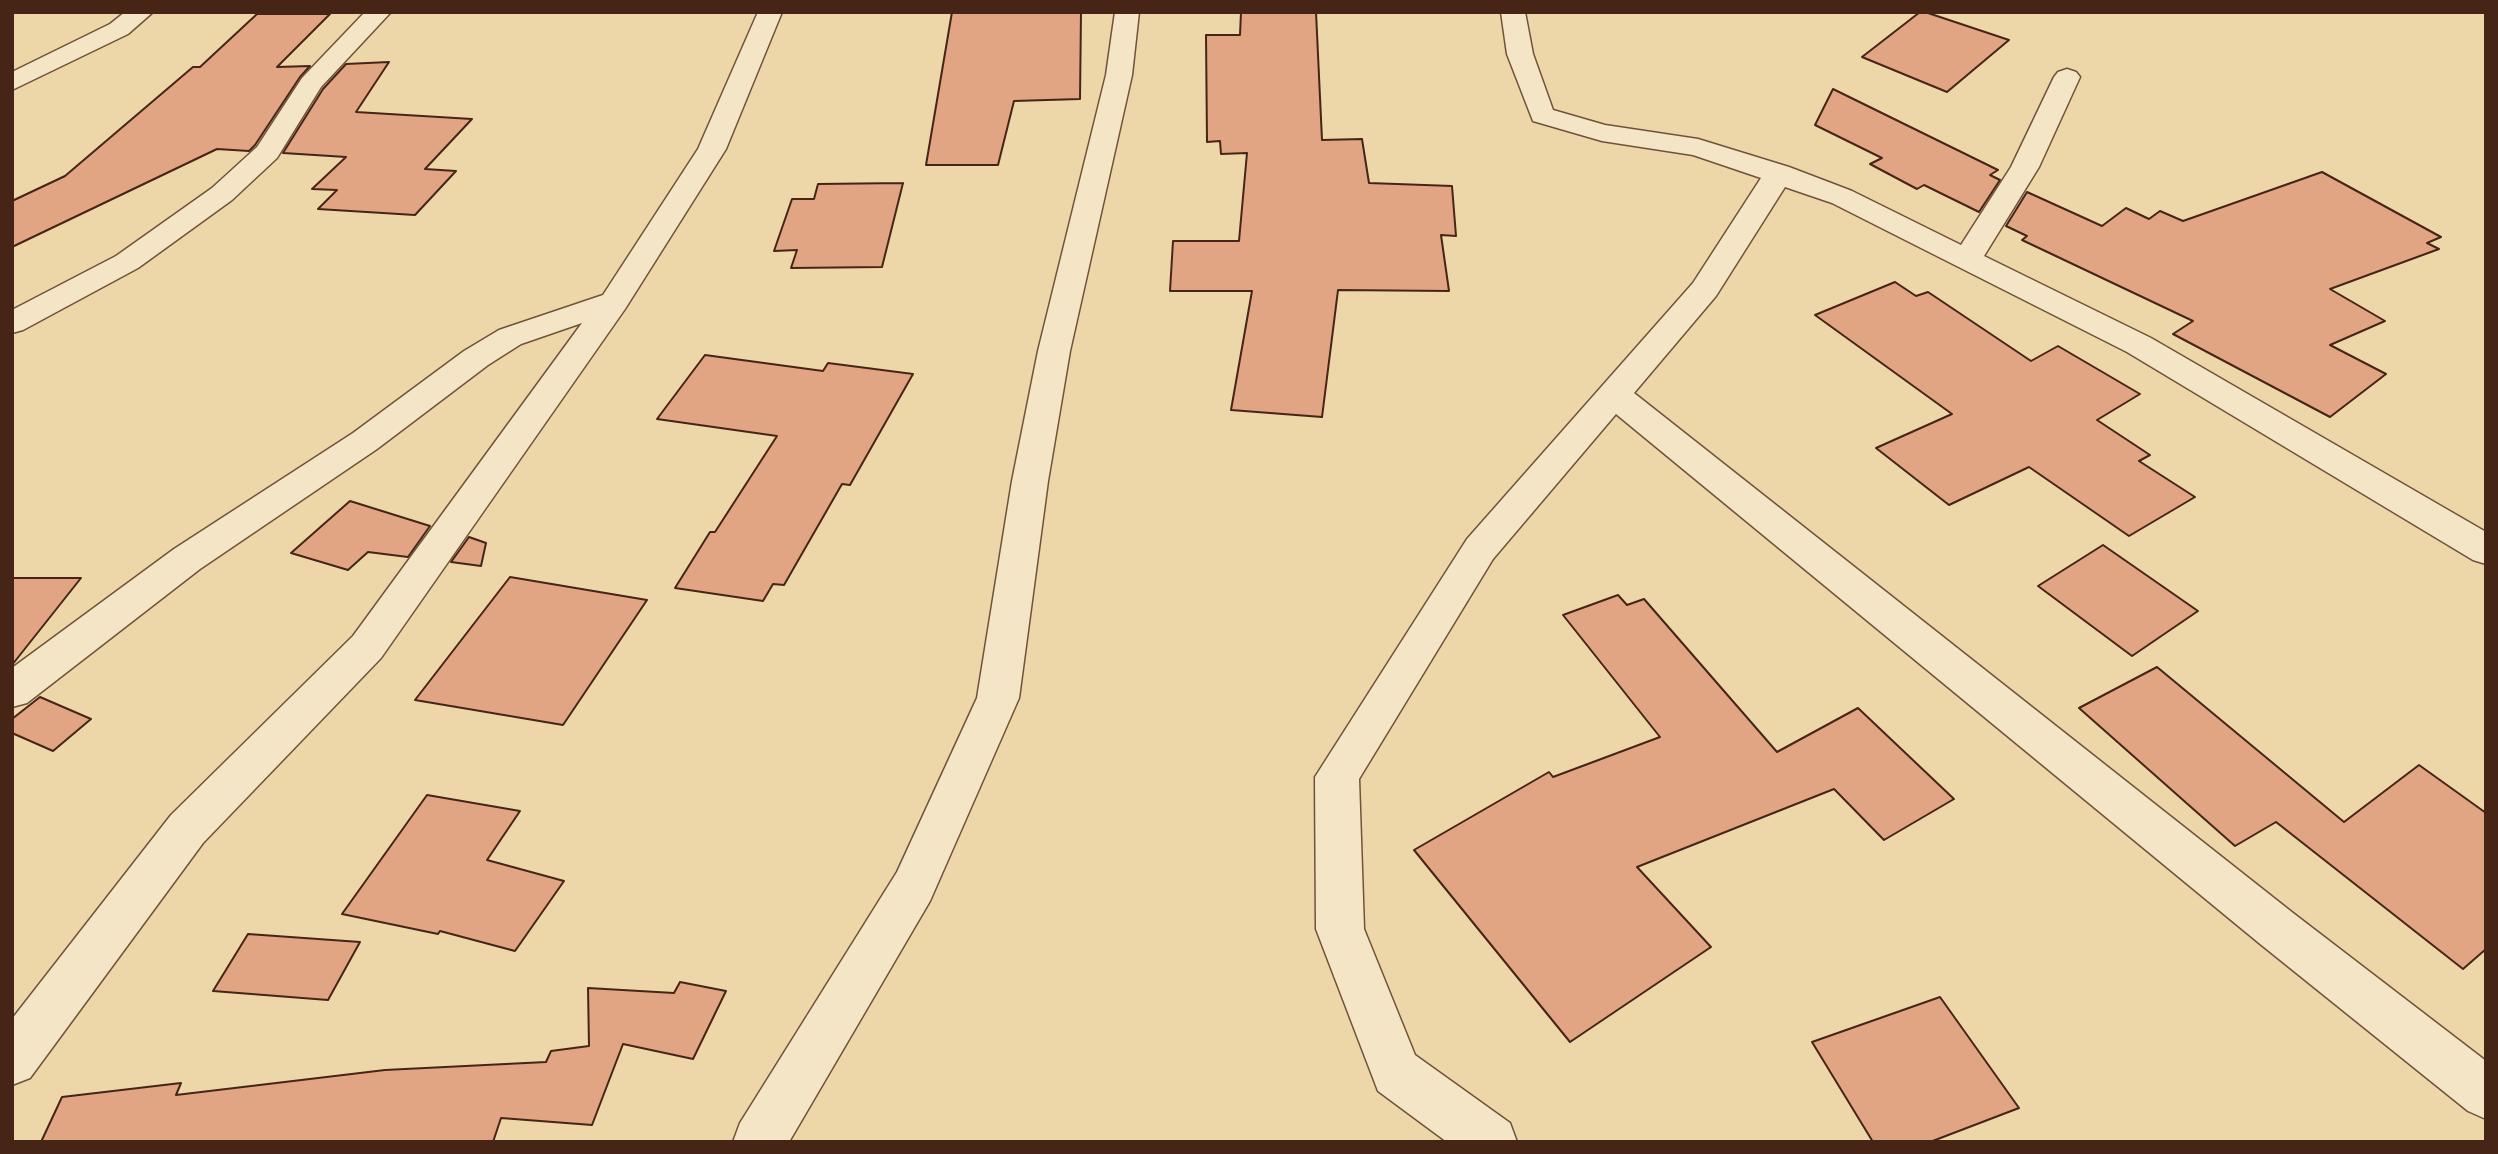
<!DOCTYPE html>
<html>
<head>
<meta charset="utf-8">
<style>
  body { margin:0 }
  #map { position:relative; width:2498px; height:1154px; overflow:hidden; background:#edd7a8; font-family:"Libre Caslon Text",serif }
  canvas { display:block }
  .frame { position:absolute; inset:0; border:14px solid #462517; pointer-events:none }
</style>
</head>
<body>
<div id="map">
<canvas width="2498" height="1154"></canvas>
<div class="frame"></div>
</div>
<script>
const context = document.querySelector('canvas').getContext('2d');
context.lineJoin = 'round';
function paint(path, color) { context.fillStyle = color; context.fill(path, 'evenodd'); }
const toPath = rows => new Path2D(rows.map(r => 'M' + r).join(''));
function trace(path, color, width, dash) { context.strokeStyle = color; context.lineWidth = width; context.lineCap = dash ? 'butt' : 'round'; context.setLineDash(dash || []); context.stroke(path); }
const building = toPath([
  [952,12,1081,12,1080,99,1014,101,998,165,926,165,952,12],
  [1241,12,1316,12,1322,140,1362,139,1369,183,1452,186,1456,236,1441,235,1449,291,1338,290,1322,417,1231,410,1252,291,1170,291,1173,241,1239,241,1247,153,1221,154,1220,141,1207,142,1206,35,1240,35,1241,12],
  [1920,12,1925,12,2009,40,1947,92,1862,57,1920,12],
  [257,14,330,14,277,67,310,66,300,77,255,145,249,151,217,149,12,247,12,201,65,176,193,67,200,67,257,14],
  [389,62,356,112,472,119,425,169,456,171,415,215,318,209,337,190,312,189,346,157,283,153,323,89,346,64,389,62],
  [1833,89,1998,170,1990,175,2000,180,1979,212,1924,185,1917,189,1870,164,1882,158,1815,125,1833,89],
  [2322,172,2441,237,2427,243,2439,249,2330,289,2385,321,2330,345,2386,374,2330,417,2173,334,2193,321,2022,240,2027,236,2006,226,2027,192,2102,226,2126,208,2149,219,2160,211,2183,221,2322,172],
  [903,183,882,267,791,268,797,250,774,251,792,199,814,199,818,184,903,183],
  [1895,282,1916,296,1928,292,2031,361,2058,346,2140,394,2097,420,2150,455,2139,461,2195,497,2129,536,2029,467,1949,505,1876,448,1952,414,1815,315,1895,282],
  [705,355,823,371,828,363,913,374,850,485,842,484,784,585,773,584,763,601,675,588,710,532,715,532,777,436,657,419,705,355],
  [350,501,430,526,408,557,368,552,348,570,291,553,350,501],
  [469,537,486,543,481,566,451,562,469,537],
  [2103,545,2198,611,2132,656,2038,586,2103,545],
  [510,577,647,600,563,725,415,700,510,577],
  [12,578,81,578,12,665,12,578],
  [1618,595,1627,605,1644,599,1777,752,1858,708,1954,799,1884,840,1834,789,1637,867,1711,947,1570,1042,1414,850,1549,772,1553,777,1660,737,1563,615,1618,595],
  [2157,667,2344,822,2419,765,2486,813,2486,949,2463,969,2276,822,2235,846,2079,708,2157,667],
  [40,697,91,719,53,751,12,733,12,719,40,697],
  [427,795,520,811,487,860,564,881,515,951,440,931,438,934,342,914,427,795],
  [248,934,360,942,328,1000,213,991,248,934],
  [680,982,726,991,693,1059,623,1044,592,1125,501,1118,493,1142,41,1142,62,1097,181,1083,176,1095,385,1070,546,1062,551,1051,589,1046,588,988,674,993,680,982],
  [1940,997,2019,1108,1930,1142,1873,1142,1812,1042,1940,997]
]);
paint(building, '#e1a583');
trace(building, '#462517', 2);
const street = toPath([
  [125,12,153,12,128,34,12,90,12,72,110,24,125,12],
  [365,12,391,12,321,87,277,158,232,200,138,268,23,330,12,333,12,310,116,256,212,188,257,147,302,78,365,12],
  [758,12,782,12,726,149,625,309,381,658,203,843,30,1078,12,1085,12,1019,171,815,353,636,582,323,521,344,488,365,377,449,200,569,27,703,12,707,12,668,174,549,353,433,464,351,499,330,603,295,698,149,758,12],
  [1115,12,1139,12,1132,75,1070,351,1048,481,1019,698,930,901,789,1142,733,1142,740,1123,897,872,977,698,1012,481,1038,351,1106,75,1115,12],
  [1501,12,1525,12,1533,54,1553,110,1605,125,1698,139,1789,167,1852,191,1961,245,2011,167,2054,77,2058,72,2067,69,2076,72,2080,77,2039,167,1984,256,2151,338,2486,532,2486,564,2473,560,2127,352,1832,203,1785,187,1716,296,1634,393,2293,913,2486,1061,2486,1119,2468,1111,2259,943,1616,414,1493,559,1359,779,1364,929,1415,1055,1510,1123,1517,1142,1447,1142,1378,1091,1316,929,1315,777,1467,539,1693,283,1761,178,1693,155,1602,141,1533,121,1507,54,1501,12]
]);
trace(street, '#70523b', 3);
paint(street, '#f3e5c6');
</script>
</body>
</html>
